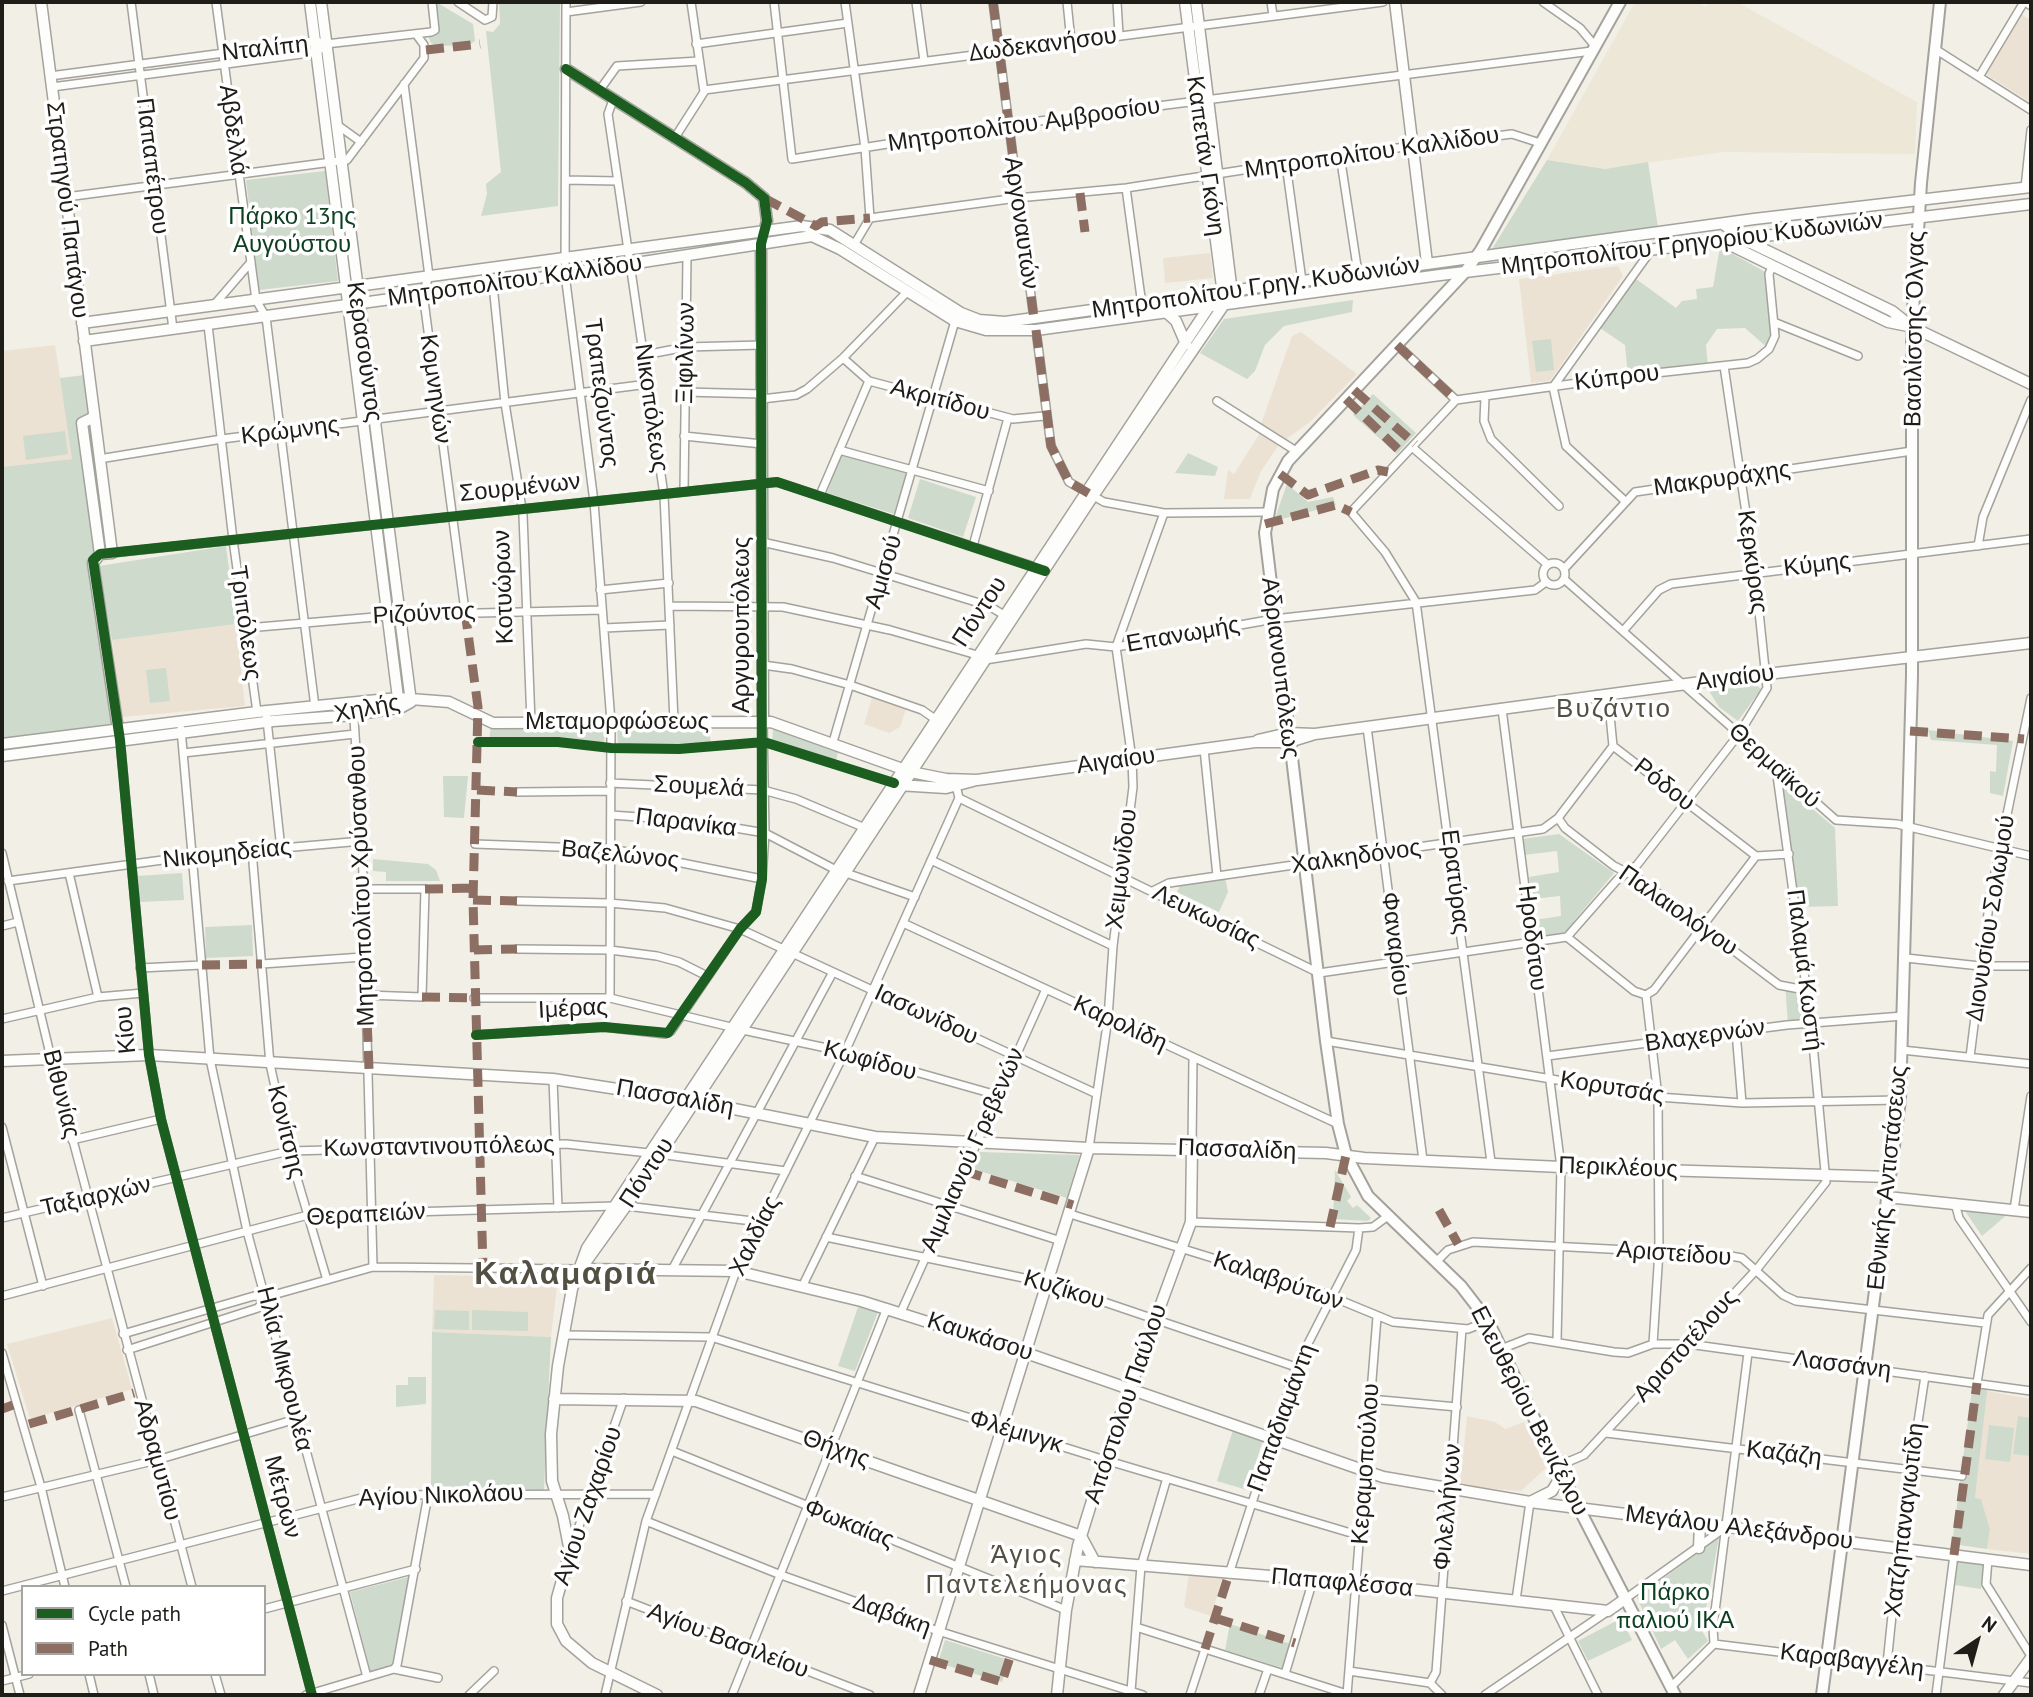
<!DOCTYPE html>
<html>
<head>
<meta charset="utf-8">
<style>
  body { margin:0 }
  #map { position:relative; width:2033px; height:1697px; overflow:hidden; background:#f2efe7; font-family:"PT Sans",sans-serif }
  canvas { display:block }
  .frame { position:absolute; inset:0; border:4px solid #1f1d18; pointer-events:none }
  .legend { position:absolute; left:21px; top:1585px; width:245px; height:91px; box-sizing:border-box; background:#fff; border:2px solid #a5a5a3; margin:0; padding:9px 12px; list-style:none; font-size:21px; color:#1f1d18 }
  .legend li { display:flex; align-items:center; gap:14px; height:35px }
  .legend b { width:35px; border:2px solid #a5a5a3 }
  .north { position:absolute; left:1942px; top:1606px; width:70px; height:70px; -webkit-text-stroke:5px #fff; paint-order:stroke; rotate:36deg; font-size:19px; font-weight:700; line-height:28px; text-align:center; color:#1f1d18 }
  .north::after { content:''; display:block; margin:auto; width:24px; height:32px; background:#1f1d18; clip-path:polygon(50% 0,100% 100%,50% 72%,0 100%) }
</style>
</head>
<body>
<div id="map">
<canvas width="2033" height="1697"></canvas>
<div class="frame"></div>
<ul class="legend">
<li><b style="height:9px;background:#1b5e20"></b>Cycle path</li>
<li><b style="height:9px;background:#8d6e63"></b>Path</li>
</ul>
<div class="north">N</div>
</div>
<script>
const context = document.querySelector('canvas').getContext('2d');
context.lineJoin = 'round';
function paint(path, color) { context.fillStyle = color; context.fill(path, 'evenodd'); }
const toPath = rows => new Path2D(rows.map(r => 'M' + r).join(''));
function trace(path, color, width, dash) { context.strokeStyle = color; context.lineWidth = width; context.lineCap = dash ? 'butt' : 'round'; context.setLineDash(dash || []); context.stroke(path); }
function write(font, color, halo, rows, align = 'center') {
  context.font = font + ' "PT Sans",sans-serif'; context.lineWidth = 7; context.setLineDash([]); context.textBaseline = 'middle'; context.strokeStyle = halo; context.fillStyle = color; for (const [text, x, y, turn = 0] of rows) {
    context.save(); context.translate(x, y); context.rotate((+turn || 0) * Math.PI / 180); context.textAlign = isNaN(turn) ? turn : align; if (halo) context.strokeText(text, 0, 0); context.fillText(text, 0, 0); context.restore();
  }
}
paint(toPath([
  [1635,2,1697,2,1706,7,1709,2,1737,2,1917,102,1915,154,1723,152,1605,169,1547,160]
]), '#ece7d7');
paint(toPath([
  [2019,13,2031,20,2031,103,1984,73],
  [1210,253,1213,278,1165,283,1163,258],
  [1618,266,1623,276,1550,381,1531,383,1519,279],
  [1301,332,1357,374,1310,422,1285,440,1261,424,1292,336],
  [55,345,73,459,2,467,2,351],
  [1260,433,1278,446,1261,471,1250,499,1224,499,1228,470,1234,474],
  [236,624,245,706,122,717,112,640],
  [872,698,906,709,900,727,889,733,864,724],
  [434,1275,553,1277,557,1286,551,1337,432,1332],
  [112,1318,132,1389,30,1419,7,1344],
  [1987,1391,2031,1399,2031,1554,1987,1549,1990,1529,1981,1499,1975,1498],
  [1467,1416,1495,1422,1505,1429,1524,1422,1546,1468,1521,1491,1460,1486],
  [1189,1573,1223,1576,1211,1616,1184,1607]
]), '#ebe2d4');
paint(toPath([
  [436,2,473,24,475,41,469,45,436,46,431,43,428,36,436,35,439,28],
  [499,2,560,2,558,206,481,216,487,194,486,184,501,172,486,31,493,32,500,24],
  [1547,160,1605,169,1648,162,1658,227,1492,249],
  [325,171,338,281,259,290,246,180],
  [1720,247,1769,274,1776,323,1769,349,1745,328,1717,329,1706,345,1708,367,1628,376,1625,345,1597,326,1632,276,1676,308,1682,301,1697,299,1696,289,1713,287],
  [1353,300,1352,312,1284,326,1265,345,1255,371,1247,379,1200,353,1224,319],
  [1551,339,1554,370,1536,372,1532,341],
  [85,375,93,417,85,419,99,553,92,562,116,729,179,722,180,732,2,756,2,467,72,459,60,378],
  [1373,394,1416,433,1397,454,1353,415],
  [65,431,68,454,26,460,23,436],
  [841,452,907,472,894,514,827,493],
  [1188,453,1218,467,1215,476,1175,473],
  [920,479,976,497,963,537,908,518],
  [1287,484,1308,502,1333,497,1336,505,1274,521],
  [226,546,236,624,112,640,99,566],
  [166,668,170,701,150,703,146,670],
  [1756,685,1761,689,1738,721,1719,707,1709,691],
  [491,726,605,726,604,746,488,746],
  [617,726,709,728,711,746,618,747],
  [773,728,839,749,835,764,772,746],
  [1928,730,2013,741,2003,796,1990,793,1990,771,1996,772,1997,745,1931,740],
  [443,776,468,776,464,818,444,817],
  [1781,782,1835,828,1838,906,1799,907],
  [1559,834,1614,873,1574,921,1568,932,1536,937,1534,920,1561,916,1560,896,1532,899,1529,877,1559,872,1557,851,1524,855,1522,839],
  [373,859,428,864,436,870,440,881,386,881,386,872,373,871],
  [182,873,184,900,139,902,138,876],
  [1225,877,1228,892,1219,912,1177,892,1181,883],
  [252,925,253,956,206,958,205,927],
  [1785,983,1803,987,1811,1018,1788,1024],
  [980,1152,1079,1155,1079,1157,1067,1198,973,1169],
  [1335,1170,1351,1197,1347,1201,1353,1208,1357,1205,1371,1218,1368,1221,1333,1219],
  [1963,1208,2009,1213,1982,1236],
  [858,1307,878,1312,855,1371,838,1366],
  [435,1310,469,1311,469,1330,434,1329],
  [472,1310,528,1312,528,1331,472,1330],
  [432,1332,551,1337,544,1490,431,1488],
  [408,1377,426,1377,426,1404,396,1407,396,1385,408,1385],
  [1973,1382,1988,1384,1975,1498,1981,1499,1990,1529,1987,1549,1952,1544],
  [2018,1416,2031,1418,2031,1456,2013,1454],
  [1989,1425,2014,1428,2010,1462,1985,1459],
  [1233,1430,1263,1440,1247,1490,1217,1481],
  [1719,1537,1702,1631,1708,1641,1688,1659,1675,1640,1661,1649,1637,1598],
  [1958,1558,1983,1561,1981,1589,1955,1585],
  [412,1576,395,1663,371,1674,350,1592],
  [1618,1620,1623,1622,1632,1640,1588,1661,1578,1641],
  [1230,1624,1291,1644,1283,1668,1225,1650],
  [945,1640,1009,1660,1002,1682,938,1663]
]), '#cedacc');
const street = toPath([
  [131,2,173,329],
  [216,2,256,300,266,317,315,707],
  [458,2,485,20,492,17,493,2],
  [566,2,565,274,594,502,611,722,610,998],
  [774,2,792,159,1008,125,1592,51],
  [845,2,865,148,870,218,854,245],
  [916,2,924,61],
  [993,2,1034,319],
  [1067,2,1071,41],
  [1117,2,1119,35],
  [1271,2,1273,15],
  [1543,2,1580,28,1595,46],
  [566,12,641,2],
  [696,44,848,23],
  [1935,49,2031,110],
  [50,76,315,41,326,44,431,32,435,30,432,2],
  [1979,77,2024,2],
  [404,84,429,276,423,293,465,611],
  [52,87,317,52,326,44],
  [704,90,1383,2],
  [599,91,617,66,699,61],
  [613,100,608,114,664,495,674,721],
  [336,124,361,142],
  [674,139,704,92,691,2],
  [1340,155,1358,273],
  [1286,164,1302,281],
  [566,180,617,181],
  [1126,188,1142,305],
  [2025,188,2031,130],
  [66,197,347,160,424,58,424,45,416,34],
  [870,218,1017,198,1126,188,1340,155,1512,134,1540,143],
  [493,285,505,403,523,515,531,722],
  [214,305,251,262],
  [1776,323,1858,356],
  [208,325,233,540,257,712],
  [1036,330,1051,446,1069,482,1104,502,1164,513,1267,512],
  [1397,345,1456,400],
  [644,355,686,347,762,345],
  [843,358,869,381,1013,419,1044,416],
  [685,392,762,394],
  [1485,397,1484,421,1491,439,1559,506],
  [762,399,796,395,807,389,843,358,907,292],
  [1456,400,1351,512,1385,552,1416,602,1491,1162],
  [1456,400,1628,376,1748,363,1757,359,1769,349,1775,336,1769,274,1772,266],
  [1217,401,1296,451],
  [684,436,762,444],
  [1412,447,1548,565],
  [839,450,989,491],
  [99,459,222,439,648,384],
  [684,492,687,256],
  [820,495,869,381],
  [1625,501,1566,446,1553,387,1652,249],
  [762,542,833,558,989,606,1004,615],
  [973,546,1008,418],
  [1978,546,1983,517,2031,400],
  [112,553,777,482,1038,568],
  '1543 574a11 11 0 1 1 22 0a11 11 0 1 1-22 0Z',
  [1564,569,1635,492,1912,451],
  [1564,579,1836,820,1897,824,2031,856],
  [600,590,669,583],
  [669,606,783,607,890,630,977,655],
  [247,628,398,615,602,610],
  [604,628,670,625],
  [1623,631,1659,590,1671,584,2031,539],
  [985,660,1086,644,1116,647,1274,619,1535,590,1546,582],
  [763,665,792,669,850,685,922,710,935,719],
  [1608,695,1613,746,1756,856],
  [353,704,362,841,373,1267],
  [1502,709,1561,1167,1557,1341],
  [266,711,281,849],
  [1367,727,1423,1160],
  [181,729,210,1059,247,1231,367,1677],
  [120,738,149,1055,161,1119,312,1695],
  [833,742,955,321],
  [1204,749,1217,876],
  [183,753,355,734],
  [955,781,959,798,1319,973,1567,937],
  [610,783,763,790,796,799,865,828],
  [517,792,611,791],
  [611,815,694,821,765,833,836,870],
  [1558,818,1565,828,1614,866,1638,878,1779,985,1805,990],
  [475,844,612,849,762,879],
  [252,851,270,1064,289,1151,327,1280],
  [2,853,51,1058,192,1587],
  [931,860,1113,946],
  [69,873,98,997],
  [846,873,915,897],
  [8,881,192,856,362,841],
  [362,889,425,889,422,997,366,995],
  [1153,891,1169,883,1543,829,1558,818,1613,746],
  [517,901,609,903,665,908,740,929,1097,1094],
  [903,923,1338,1124],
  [2,926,18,922],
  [1567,937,1617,880,1637,865,1739,734,1767,688,1755,573,1724,366],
  [1567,937,1634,991,1646,995],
  [517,949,610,950,657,956,679,962,707,976],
  [1906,958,1980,966,2031,966],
  [262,964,363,957],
  [140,968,202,965],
  [1646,995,1658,1097,1659,1251,1653,1344],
  [1646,995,1654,990,1756,856,1789,854],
  [474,998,610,998,735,1028],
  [2,1019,98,997,143,993],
  [743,1030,845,1052,997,1095],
  [1736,1032,1742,1103],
  [476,1035,604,1027,665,1034,671,1031,740,929,756,912,762,879,765,833,763,722],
  [1326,1041,1658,1097,1742,1103,1900,1100],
  [1902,1050,2031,1064],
  [1547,1056,1787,1025,1903,1016],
  [1970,1057,1990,897,2031,698],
  [553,1079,558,1208],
  [2,1127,43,1286],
  [72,1140,161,1119],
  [1089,1148,1108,1018,1113,946,1133,787,1132,759,1116,647,1164,513],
  [1192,1148,1193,1057],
  [659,1154,786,1171],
  [855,1176,1061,1241],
  [1955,1203,1959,1218,2031,1322],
  [626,1206,761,1222],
  [2014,1210,2031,1096],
  [1070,1214,1313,1289,1393,1322,1468,1329,1488,1321],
  [2,1218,289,1151,566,1144,649,1153],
  [1191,1222,1359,1228,1373,1227,1388,1216],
  [826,1237,1048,1283,1296,1367],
  [1436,1262,1448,1250,1473,1242,1725,1255,1742,1258,1783,1295,1796,1301,1985,1323],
  [673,1268,833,972],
  [802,1287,875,1137],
  [2,1296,308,1215,615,1206],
  [901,1312,1046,989],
  [123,1334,254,1296,266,1297,373,1267,580,1269],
  [565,1335,711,1337,1105,1460,1361,1536],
  [1501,1349,1529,1338,1614,1352,1628,1353,1653,1344,1688,1344,2031,1391],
  [127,1350,258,1308,266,1297],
  [2,1353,41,1487,65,1587],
  [1977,1383,1988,1315,2031,1268],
  [1370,1399,1457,1407],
  [79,1410,126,1587],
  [1606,1433,1962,1476],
  [672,1451,1066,1610],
  [1554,1460,1570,1461,1584,1455,1757,1269,1826,1182,1811,1023,1776,768],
  [2,1497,157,1460,296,1419],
  [646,1521,781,1575,938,1631,1143,1695],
  [571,1549,624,1398],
  [1988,1559,1986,1584,2031,1656],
  [1229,1574,1296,1367,1356,1250,1359,1228],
  [2,1591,373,1495,656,1494],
  [1625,1599,1726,1527],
  [1516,1600,1530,1502],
  [626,1601,870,1695],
  [1553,1604,1598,1695],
  [264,1609,416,1569],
  [2,1625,20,1695],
  [1136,1627,1347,1694],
  [1714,1644,2031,1683],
  [1714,1644,1713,1627,1748,1353],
  [1887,1664,1899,1547,1925,1376],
  [394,1669,397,1665,428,1495],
  [1349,1671,1430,1683,1442,1695],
  [89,1674,94,1695],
  [149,1674,154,1695],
  [215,1674,221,1695],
  [1285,1674,1313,1580],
  [2,1681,29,1674],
  [1430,1683,1436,1672,1462,1329],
  [1671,1687,1714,1644],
  [1131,1691,1141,1566,1167,1478],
  [306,1695,394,1669,438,1678],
  [469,1695,494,1671],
  [605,1695,646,1521,736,1271,845,1052,959,798],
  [732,1695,887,1308],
  [1190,1695,1205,1649],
  [1259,1695,1268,1669],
  [1347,1695,1377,1317],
  [1485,1695,1608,1611],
  [1936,1695,1954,1555]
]);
const secondary = toPath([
  [41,2,112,553,100,554,93,563,118,729],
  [310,2,398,698],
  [321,2,411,702],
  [1395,2,1427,263],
  [2028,2,2031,4],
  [566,69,746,183,764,198,767,221,761,244,763,722],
  [1723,224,1751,243,1892,311,1912,327,2031,384],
  [1722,241,1888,322,1908,326],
  [1166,312,1176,321,1186,344],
  [82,323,802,226,830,230,961,313,979,320,1005,322,1754,219,2031,187],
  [84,341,493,285,812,236,840,249,955,321,986,330,1036,330,1440,275,2031,204],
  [94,417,82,423,100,554],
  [1258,740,1288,733,1315,734],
  [2,744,257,712,398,698,449,702,493,723,771,722,911,772,946,779,977,780,1255,742,1289,742,1315,734,1716,680,2031,643],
  [2,756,273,721,354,715,402,707,411,702],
  [898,785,946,788,973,781],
  [2,1061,149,1055,553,1079,694,1101,875,1137,1089,1148,1326,1153,1364,1158,1561,1167,1890,1177],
  [1887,1197,2031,1212],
  [585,1263,626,1206,1093,496,1232,293,1196,2],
  [580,1269,736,1271,861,1301,1026,1353,1383,1477,1530,1502,2031,1565],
  [554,1399,696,1401,1081,1536,1095,1562],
  [1532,1501,1552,1491,1560,1478,1560,1471],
  [1699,1548,1700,1524],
  [1075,1560,1356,1583,1608,1611,1625,1599],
  [657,1695,592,1663,566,1641,557,1624,557,1598,570,1552,563,1516,552,1481,551,1434,558,1366,572,1289,587,1248,1222,287,1185,2],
  [919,1695,1089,1148],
  [1057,1695,1066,1610,1078,1546,1109,1446,1191,1222,1192,1148],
  [2004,1695,2031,1658]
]);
const primary = toPath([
  [1620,2,1481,250,1465,272,1288,461,1273,489,1265,533,1326,1041,1338,1124,1346,1155,1368,1196,1461,1286,1488,1321,1554,1460,1675,1695],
  [1822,1695,1900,1100,1912,676,1912,327,1921,183,1940,2]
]);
trace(street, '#a4a29c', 10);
trace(secondary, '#a4a29c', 13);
trace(primary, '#a4a29c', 14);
trace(street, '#fdfdfb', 7);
trace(secondary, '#fdfdfb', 10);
trace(primary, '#fdfdfb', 10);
trace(toPath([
  [993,2,1034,319],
  [426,50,480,44],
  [1080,193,1085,232],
  [764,198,816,226,822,222,870,218],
  [1036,330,1051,446,1069,482,1093,496],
  [1397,345,1456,400],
  [1354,390,1415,444],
  [1346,399,1404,455],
  [1280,474,1308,495,1378,470,1388,472],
  [1265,524,1336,505,1351,512],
  [465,611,478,707,473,900,483,1270],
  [1910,731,2024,739],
  [477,790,517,792],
  [362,889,369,1069],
  [425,889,474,888],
  [473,900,517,901],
  [474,950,517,949],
  [202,965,262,964],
  [422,997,474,998],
  [964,1171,1073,1205],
  [1439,1210,1458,1244],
  [1330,1227,1346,1155],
  [2,1409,13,1405],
  [29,1424,134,1393],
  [1954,1555,1977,1383],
  [1215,1618,1295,1643],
  [1205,1649,1229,1574],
  [930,1660,1002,1682,1011,1654]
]), '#8d6e63', 9, [18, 9]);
trace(toPath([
  [478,742,558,742,611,748,679,749,764,742,894,783],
  [476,1035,604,1027,668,1033,740,929,756,912,762,879,761,244,767,221,764,198,746,183,566,69],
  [312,1695,161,1119,149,1055,120,740,93,560,100,554,777,482,1045,571]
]), '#1b5e20', 10);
write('24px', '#1f1d18', '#fff', [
  ["Δωδεκανήσου",1043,45,-7],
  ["Νταλίπη",265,49,-6],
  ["Μητροπολίτου Αμβροσίου",1024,125,-8],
  ["Αβδελλά",233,130,82],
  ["Μητροπολίτου Καλλίδου",1372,153,-8],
  ["Καπετάν Γκόνη",1205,156,82],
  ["Παπαπέτρου",152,166,83],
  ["Στρατηγού Παπάγου",67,210,83],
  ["Αργοναυτών",1021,223,82],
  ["Μητροπολίτου Γρηγορίου Κυδωνιών",1692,244,-7],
  ["Μητροπολίτου Καλλίδου",515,281,-8],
  ["Μητροπολίτου Γρηγ. Κυδωνιών",1256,288,-8],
  ["Βασιλίσσης Όλγας",1915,329,-89],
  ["Κερασούντος",364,352,82],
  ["Ξιφιλίνων",686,353,-89],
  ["Κύπρου",1617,378,-7],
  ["Κομνηνών",435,389,82],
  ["Τραπεζούντος",601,393,83],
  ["Ακριτίδου",940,400,15],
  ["Νικοπόλεως",651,408,82],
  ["Κρώμνης",290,431,-7],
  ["Μακρυράχης",1722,479,-8],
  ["Σουρμένων",520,488,-6],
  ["Κερκύρας",1752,562,82],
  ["Κύμης",1817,565,-7],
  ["Αμισού",884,572,-73],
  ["Κοτυώρων",504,587,-92],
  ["Πόντου",980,612,-57],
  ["Ριζούντος",424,614,-3],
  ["Τριπόλεως",245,623,82],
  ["Αργυρουπόλεως",742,625,-90],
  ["Επανωμής",1183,635,-10],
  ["Αδριανουπόλεως",1280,668,83],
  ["Αιγαίου",1735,678,-7],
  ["Χηλής",367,709,-11],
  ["Μεταμορφώσεως",617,722],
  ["Αιγαίου",1116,761,-8],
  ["Θερμαϊκού",1774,766,42],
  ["Ρόδου",1664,785,38],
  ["Σουμελά",699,787,3],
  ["Παρανίκα",686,823,7],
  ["Νικομηδείας",227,854,-6],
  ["Βαζελώνος",620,855,6],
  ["Χαλκηδόνος",1356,857,-8],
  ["Χειμωνίδου",1122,869,-83],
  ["Ερατύρας",1455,882,83],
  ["Μητροπολίτου Χρύσανθου",362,886,-92],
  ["Παλαιολόγου",1678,911,35],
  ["Λευκωσίας",1206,917,26],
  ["Διονυσίου Σολωμού",1991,918,-81],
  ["Ηροδότου",1532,938,83],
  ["Φαναρίου",1395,944,83],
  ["Παλαμά Κωστή",1804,970,83],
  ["Ιμέρας",573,1009,-3],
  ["Ιασωνίδου",926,1015,25],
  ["Καρολίδη",1120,1024,25],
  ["Κίου",126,1030,-96],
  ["Βλαχερνών",1705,1036,-8],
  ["Κωφίδου",870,1061,15],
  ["Κορυτσάς",1612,1088,9],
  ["Βιθυνίας",61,1094,76],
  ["Πασσαλίδη",675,1098,10],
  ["Κονίτσης",286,1132,76],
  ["Κωνσταντινουπόλεως",439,1147,-1],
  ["Αιμιλιανού Γρεβενών",973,1150,-66],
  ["Πασσαλίδη",1237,1150,2],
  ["Περικλέους",1618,1168,2],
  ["Πόντου",647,1173,-57],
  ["Εθνικής Αντιστάσεως",1888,1178,-84],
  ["Ταξιαρχών",96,1197,-13],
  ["Θεραπειών",366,1215,-3],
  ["Χαλδίας",755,1236,-64],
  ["Αριστείδου",1674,1254,4],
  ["Καλαβρύτων",1278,1281,19],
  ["Κυζίκου",1064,1290,17],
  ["Καυκάσου",980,1337,18],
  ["Αριστοτέλους",1686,1346,-48],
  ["Λασσάνη",1842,1365,7],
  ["Ηλία Μικρουλέα",284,1369,76],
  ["Απόστολου Παύλου",1126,1404,-71],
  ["Ελευθερίου Βενιζέλου",1529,1411,63],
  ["Παπαδιαμάντη",1282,1418,-70],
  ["Φλέμινγκ",1016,1432,17],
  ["Θήχης",836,1449,20],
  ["Καζάζη",1784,1454,7],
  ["Αδραμυτίου",157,1460,75],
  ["Κεραμοπούλου",1366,1464,-86],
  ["Αγίου Νικολάου",441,1496,-2],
  ["Μέτρων",282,1497,75],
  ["Αγίου Ζαχαρίου",588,1506,-71],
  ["Φιλελλήνων",1448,1507,-85],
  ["Χατζηπαναγιωτίδη",1905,1520,-83],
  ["Φωκαίας",849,1524,22],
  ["Μεγάλου Αλεξάνδρου",1739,1528,7],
  ["Παπαφλέσσα",1342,1583,5],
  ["Δαβάκη",892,1615,20],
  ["Αγίου Βασιλείου",728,1641,21],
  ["Καραβαγγέλη",1852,1661,7]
]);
write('24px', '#0e3f21', '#fff', [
  ["Πάρκο 13ης",292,217],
  ["Αυγούστου",292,245],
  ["Πάρκο",1675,1593],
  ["παλιού ΙΚΑ",1675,1621]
]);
context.letterSpacing = '2px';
write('26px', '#535043', '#fff', [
  ["Βυζάντιο",1614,710],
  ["Άγιος",1027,1556],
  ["Παντελεήμονας",1027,1586]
]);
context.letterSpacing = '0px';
context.letterSpacing = '2px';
write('bold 32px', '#535043', '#fff', [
  ["Καλαμαριά",566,1275]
]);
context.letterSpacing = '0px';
</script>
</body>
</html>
